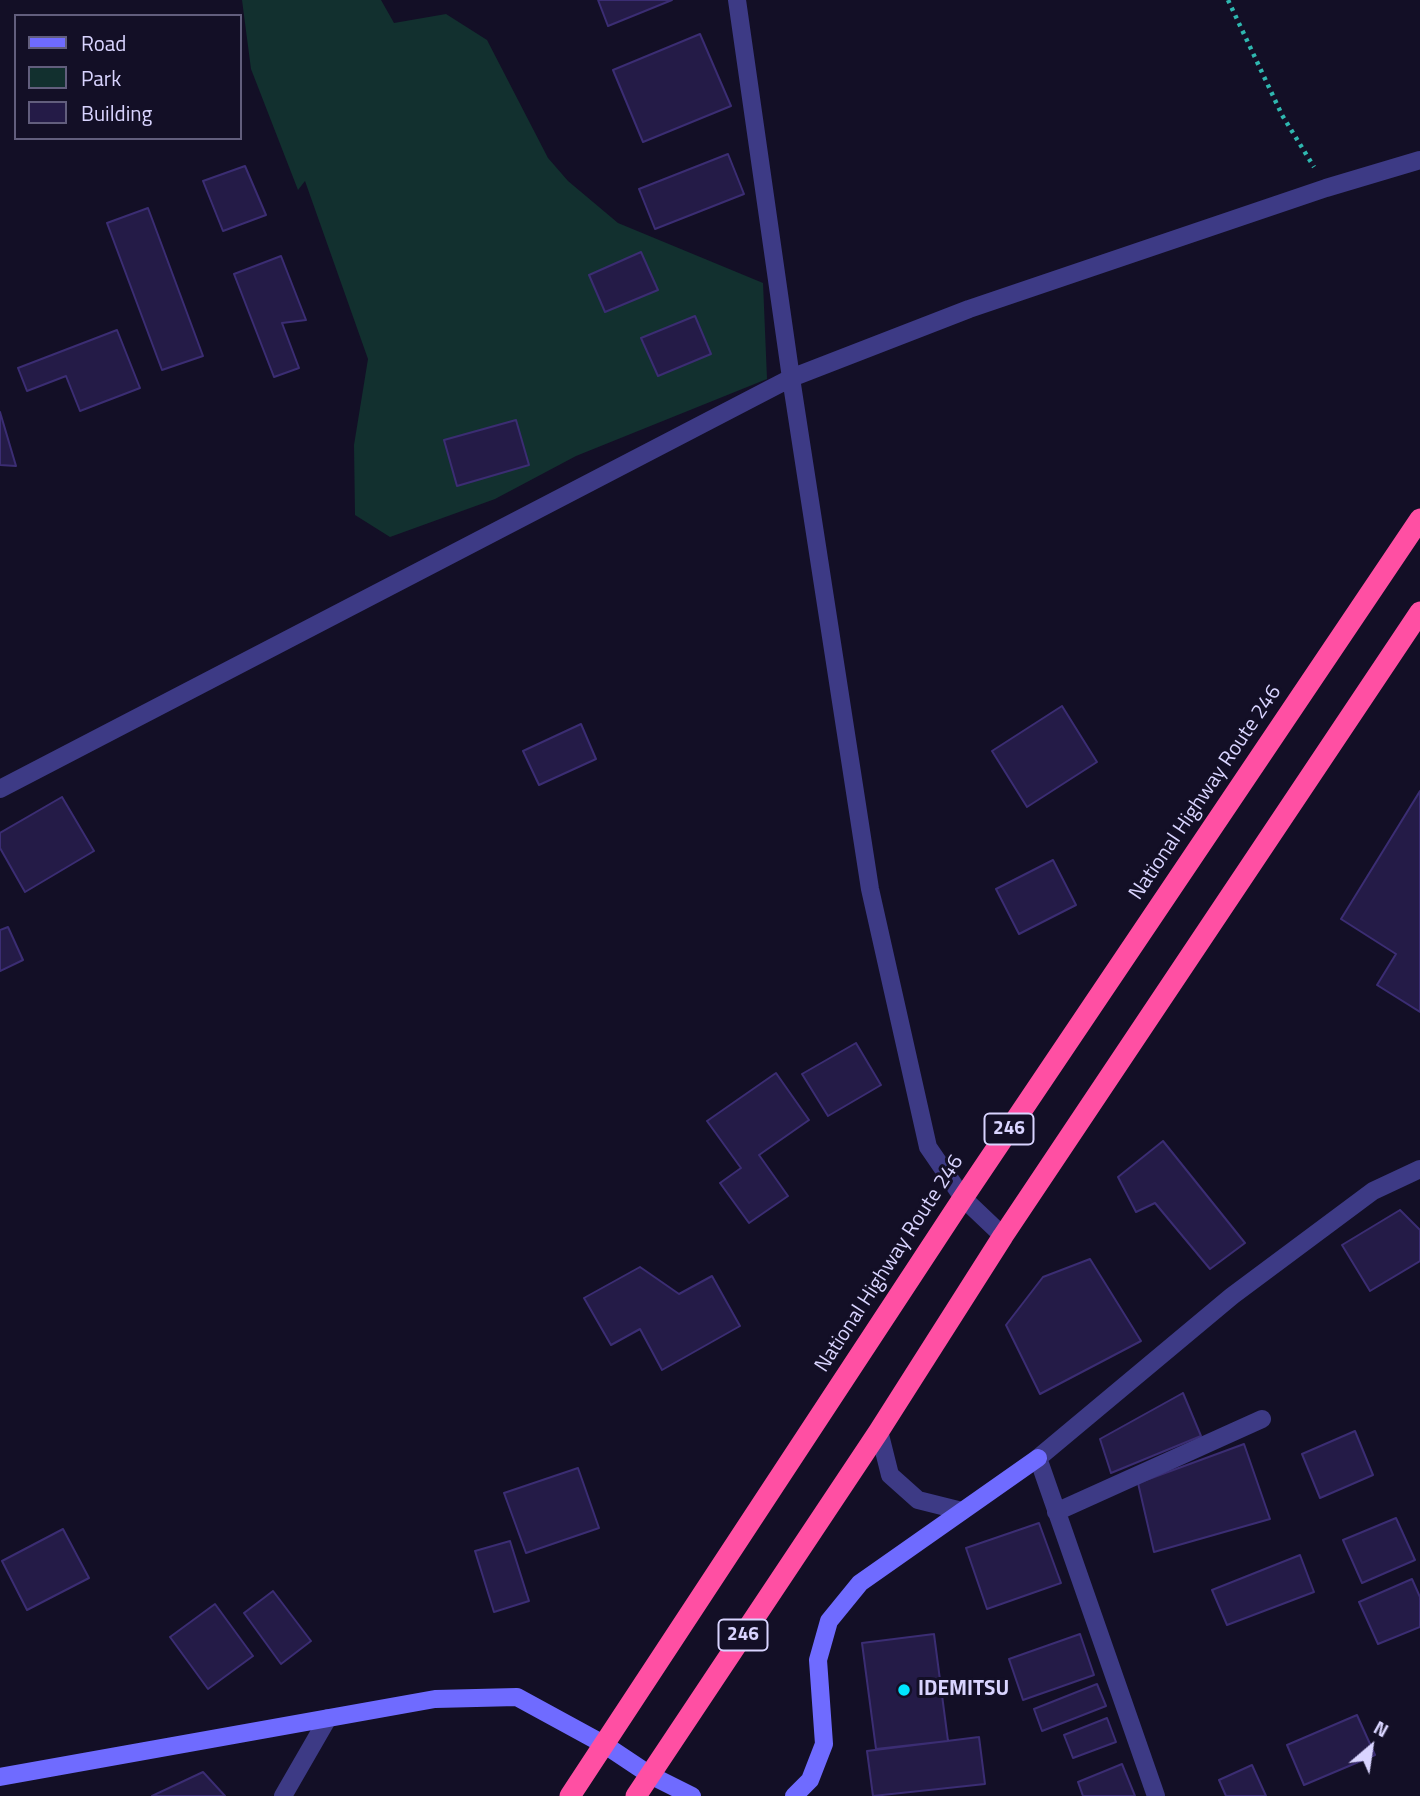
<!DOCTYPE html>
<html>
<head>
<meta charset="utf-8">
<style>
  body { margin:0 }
  #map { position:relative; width:1420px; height:1796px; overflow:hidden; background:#130f26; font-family:"Titillium Web",sans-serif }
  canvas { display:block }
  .legend { position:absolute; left:14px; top:14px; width:228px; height:126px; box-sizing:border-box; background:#130f26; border:2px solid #625e7d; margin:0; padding:9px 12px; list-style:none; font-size:21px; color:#d9d4ff }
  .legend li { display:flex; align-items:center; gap:14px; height:35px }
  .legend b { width:35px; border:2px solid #625e7d }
  .north { position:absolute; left:1336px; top:1712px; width:70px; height:70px; -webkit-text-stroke:5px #130f26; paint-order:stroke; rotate:29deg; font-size:19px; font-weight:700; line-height:28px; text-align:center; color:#d9d4ff }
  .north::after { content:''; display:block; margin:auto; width:24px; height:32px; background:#d9d4ff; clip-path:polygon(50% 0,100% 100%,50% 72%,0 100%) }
</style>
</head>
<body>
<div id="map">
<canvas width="1420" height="1796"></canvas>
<ul class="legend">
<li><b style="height:9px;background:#6f6bff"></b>Road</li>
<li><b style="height:19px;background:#12302f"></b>Park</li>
<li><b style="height:19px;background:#241b47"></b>Building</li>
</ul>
<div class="north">N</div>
</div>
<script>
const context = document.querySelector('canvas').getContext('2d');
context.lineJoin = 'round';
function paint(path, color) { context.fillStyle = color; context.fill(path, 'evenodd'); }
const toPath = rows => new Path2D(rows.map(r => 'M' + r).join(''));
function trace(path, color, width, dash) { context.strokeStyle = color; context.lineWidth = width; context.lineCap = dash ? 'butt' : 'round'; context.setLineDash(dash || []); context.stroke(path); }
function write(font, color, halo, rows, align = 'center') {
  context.font = font + ' "Titillium Web",sans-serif'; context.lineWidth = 6; context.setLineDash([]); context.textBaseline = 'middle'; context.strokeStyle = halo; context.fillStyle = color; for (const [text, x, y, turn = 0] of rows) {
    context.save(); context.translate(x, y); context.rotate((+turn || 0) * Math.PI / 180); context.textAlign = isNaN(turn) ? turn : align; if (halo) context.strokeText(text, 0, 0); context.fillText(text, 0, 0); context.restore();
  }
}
paint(toPath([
  [242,0,381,0,394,23,446,14,487,40,548,158,568,181,618,223,763,283,767,379,576,456,495,499,390,537,355,515,354,445,368,359,305,181,298,190,251,69]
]), '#12302f');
const building = toPath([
  [598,0,672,0,608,26,598,0],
  [700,34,731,106,643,142,613,70,700,34],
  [728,154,744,194,655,229,639,189,728,154],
  [245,166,266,215,223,231,203,181,245,166],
  [148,208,203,356,162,370,107,223,148,208],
  [641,252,658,290,605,312,589,275,641,252],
  [281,256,306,320,282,323,299,368,274,377,234,274,281,256],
  [695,316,711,354,658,376,641,338,695,316],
  [117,330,140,388,80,411,66,376,27,391,18,368,117,330],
  [0,412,16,466,0,465,0,412],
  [516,420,529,465,457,486,444,440,516,420],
  [1062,706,1097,762,1027,807,992,751,1062,706],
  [581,724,596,759,539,785,523,751,581,724],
  [1420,791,1420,1012,1377,985,1396,954,1341,919,1420,791],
  [62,797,94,851,25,892,0,848,0,833,62,797],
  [1053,860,1076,905,1019,934,996,889,1053,860],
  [8,927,23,960,0,971,0,930,8,927],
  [856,1043,881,1085,828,1116,802,1074,856,1043],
  [776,1073,809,1120,759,1155,788,1196,749,1223,720,1183,741,1168,707,1121,776,1073],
  [1163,1141,1245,1243,1210,1269,1155,1203,1136,1212,1118,1177,1163,1141],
  [1400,1210,1420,1230,1420,1261,1370,1291,1342,1245,1400,1210],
  [1090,1259,1141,1341,1040,1394,1006,1325,1043,1277,1090,1259],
  [640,1267,679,1294,712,1276,740,1326,662,1370,640,1329,611,1345,584,1298,640,1267],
  [1183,1393,1201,1436,1111,1473,1100,1439,1183,1393],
  [1355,1431,1373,1475,1320,1498,1302,1454,1355,1431],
  [1244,1444,1270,1519,1154,1552,1138,1483,1244,1444],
  [578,1468,599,1528,526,1553,504,1493,578,1468],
  [1396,1518,1415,1560,1362,1583,1343,1540,1396,1518],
  [1039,1523,1061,1583,987,1609,966,1548,1039,1523],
  [63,1529,89,1578,27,1610,2,1561,63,1529],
  [510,1541,529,1601,494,1612,475,1551,510,1541],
  [1300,1555,1314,1592,1227,1625,1212,1590,1300,1555],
  [1412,1579,1420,1597,1420,1627,1378,1644,1359,1602,1412,1579],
  [273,1591,311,1641,281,1664,244,1613,273,1591],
  [215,1604,253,1656,208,1689,170,1637,215,1604],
  [934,1634,948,1741,876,1749,862,1643,934,1634],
  [1080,1634,1094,1675,1023,1700,1009,1659,1080,1634],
  [1097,1684,1106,1706,1042,1731,1034,1709,1097,1684],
  [1357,1715,1375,1755,1304,1785,1287,1745,1357,1715],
  [1107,1718,1116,1742,1073,1758,1064,1735,1107,1718],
  [979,1737,985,1784,873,1796,867,1751,979,1737],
  [1122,1764,1135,1796,1083,1796,1078,1782,1122,1764],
  [1252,1765,1266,1796,1226,1796,1219,1780,1252,1765],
  [203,1772,225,1796,152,1796,203,1772]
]);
paint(building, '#241b47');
trace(building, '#3b2d73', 2);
trace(toPath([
  [1228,0,1282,115,1314,167]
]), '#2fb8b0', 4.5, [3.5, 5]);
trace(toPath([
  [737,0,791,378,870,889,928,1147,963,1198,1003,1236],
  [0,789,791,378,969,309,1326,188,1420,160],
  [879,1431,890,1475,918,1500,962,1511],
  [1056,1512,1262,1419],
  [283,1796,328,1718],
  [1156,1796,1038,1458,1232,1296,1373,1191,1420,1169]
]), '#3d3a85', 18);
trace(toPath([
  [0,1777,435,1699,517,1697,605,1745,650,1775,692,1796],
  [794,1796,810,1780,824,1744,818,1660,829,1621,860,1583,1038,1458]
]), '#6f6bff', 18);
trace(toPath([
  [570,1796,963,1198,1420,519],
  [636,1796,879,1431,1003,1236,1420,612]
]), '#ff4fa3', 21);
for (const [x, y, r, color] of [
  [904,1690,7,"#00e5ff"]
]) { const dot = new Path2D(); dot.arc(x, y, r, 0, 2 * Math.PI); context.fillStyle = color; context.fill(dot); trace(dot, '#130f26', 2.5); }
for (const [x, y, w] of [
  [1009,1129,49],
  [743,1635,49]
]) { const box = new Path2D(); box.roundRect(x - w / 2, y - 15.5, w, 31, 5); context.fillStyle = '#130f26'; context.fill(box); trace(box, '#d9d4ff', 2); }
write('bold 19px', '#d9d4ff', null, [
  ["246",1009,1129],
  ["246",743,1635]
]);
write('21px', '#d9d4ff', '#130f26', [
  ["National Highway Route 246",1206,793,-56],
  ["National Highway Route 246",890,1264,-57]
]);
write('bold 21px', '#d9d4ff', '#130f26', [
  ["IDEMITSU",918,1690]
], 'left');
</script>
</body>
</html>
